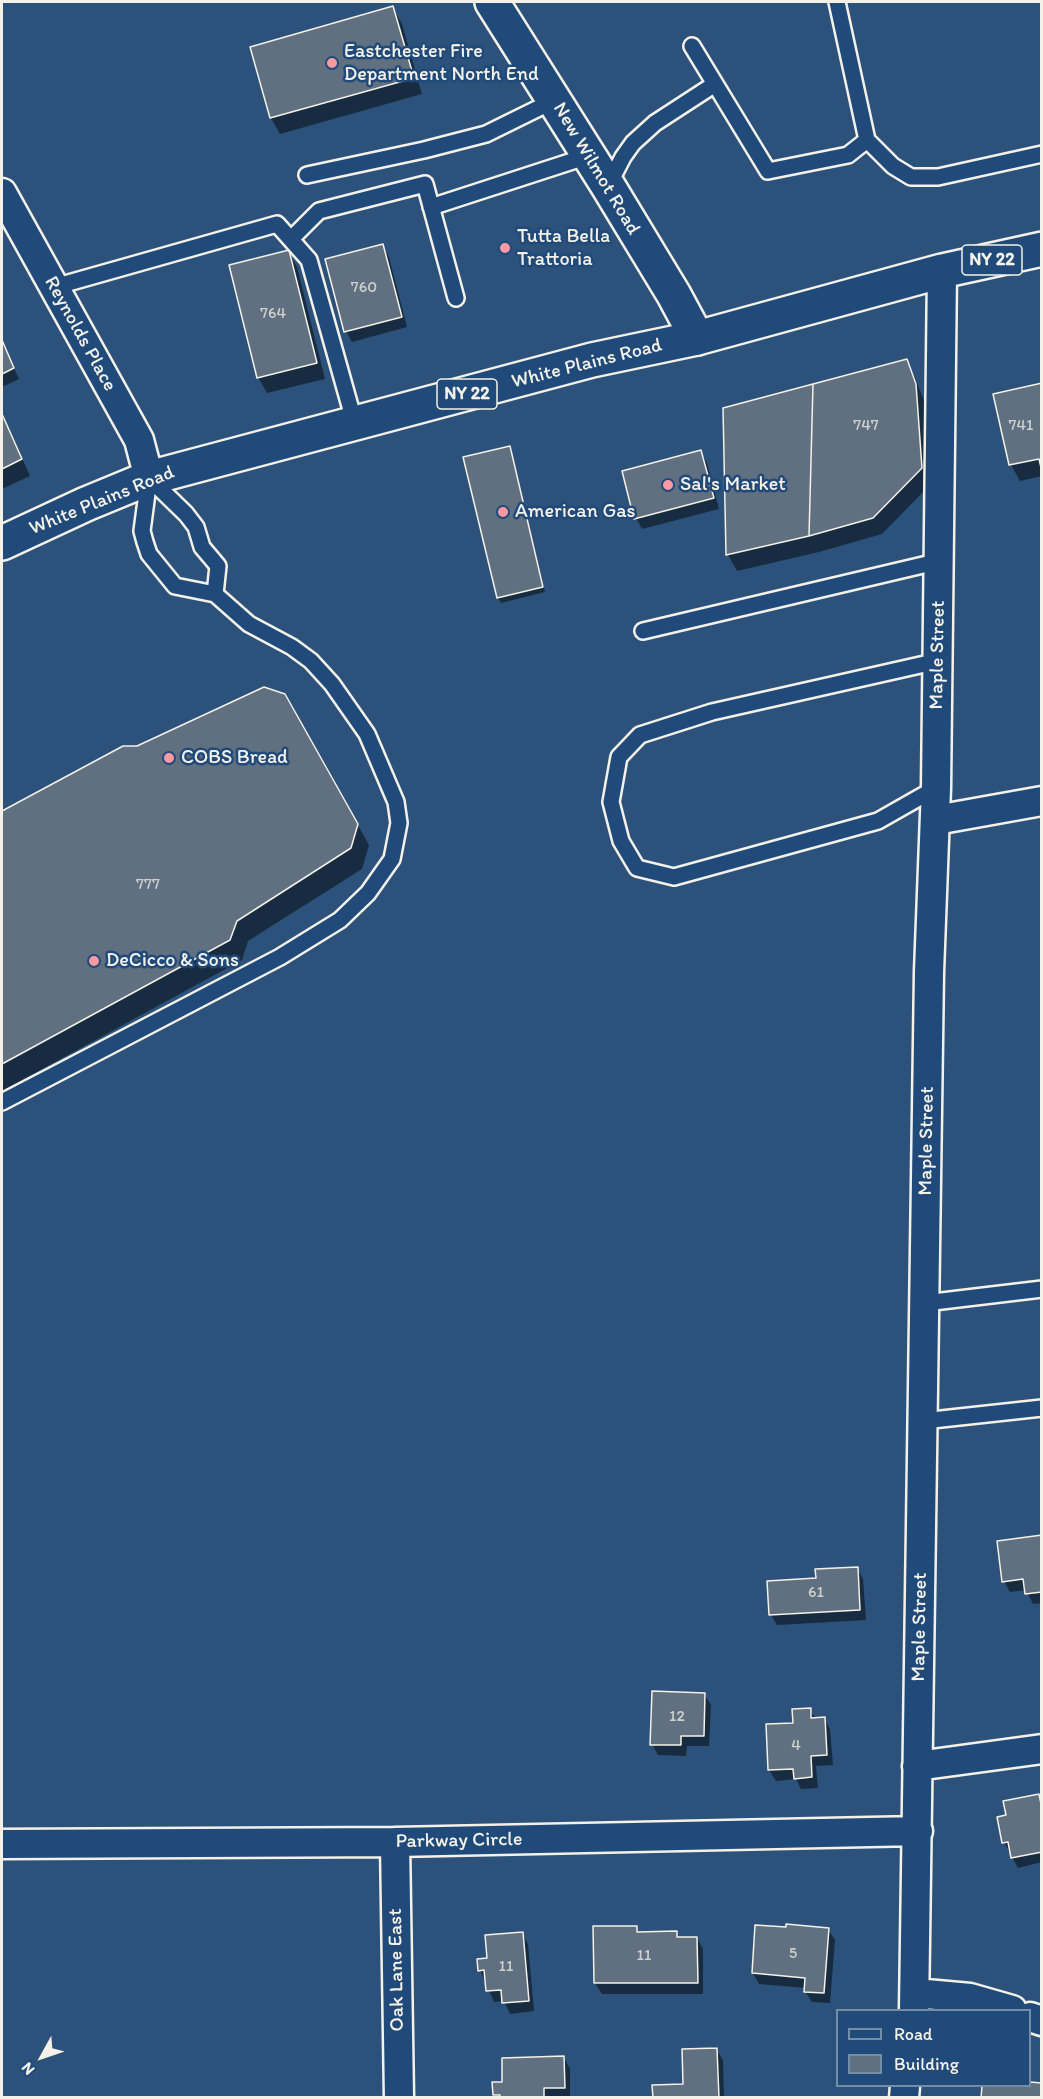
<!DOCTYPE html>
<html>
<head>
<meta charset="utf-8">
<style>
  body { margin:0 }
  #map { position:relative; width:1043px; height:2099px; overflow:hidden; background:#2c527b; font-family:Itim,sans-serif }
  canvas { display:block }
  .frame { position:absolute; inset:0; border:3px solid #f4f1e8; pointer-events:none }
  .legend { position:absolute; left:836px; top:2009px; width:195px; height:78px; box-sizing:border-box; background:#1f4a7a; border:2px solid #748da6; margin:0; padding:8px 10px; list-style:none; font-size:18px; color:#f4f1e8 }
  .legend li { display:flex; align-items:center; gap:12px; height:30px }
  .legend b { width:30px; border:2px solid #748da6 }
  .north { position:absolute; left:12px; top:2027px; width:60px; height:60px; -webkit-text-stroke:4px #1f4a7a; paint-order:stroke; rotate:230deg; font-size:16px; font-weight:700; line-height:24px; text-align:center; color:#f4f1e8 }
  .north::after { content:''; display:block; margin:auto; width:21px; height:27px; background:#f4f1e8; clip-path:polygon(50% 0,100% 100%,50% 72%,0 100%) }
</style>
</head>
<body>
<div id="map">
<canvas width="1043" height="2099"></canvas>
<div class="frame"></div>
<ul class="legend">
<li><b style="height:8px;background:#1f4a7a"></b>Road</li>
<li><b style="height:16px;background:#607080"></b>Building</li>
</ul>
<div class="north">N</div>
</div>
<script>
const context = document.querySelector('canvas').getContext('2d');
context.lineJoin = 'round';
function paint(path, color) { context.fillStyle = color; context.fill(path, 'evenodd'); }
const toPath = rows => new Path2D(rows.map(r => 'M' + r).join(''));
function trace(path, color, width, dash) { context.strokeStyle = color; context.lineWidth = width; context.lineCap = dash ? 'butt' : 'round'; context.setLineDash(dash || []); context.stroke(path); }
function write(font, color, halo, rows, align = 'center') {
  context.font = font + ' Itim,sans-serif'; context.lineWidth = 5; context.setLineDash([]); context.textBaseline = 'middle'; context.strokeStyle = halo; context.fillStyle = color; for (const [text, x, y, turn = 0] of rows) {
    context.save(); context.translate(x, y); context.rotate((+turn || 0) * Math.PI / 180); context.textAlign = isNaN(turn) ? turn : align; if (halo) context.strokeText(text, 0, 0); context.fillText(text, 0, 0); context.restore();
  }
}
paint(toPath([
  [393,8,402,24,422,94,280,134,271,118,252,49],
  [383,246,389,257,407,327,352,342,346,331],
  [288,251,297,267,325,379,267,393,258,377],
  [2,341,19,379,2,387],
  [906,361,915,377,924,401,931,484,882,534,819,552,737,571,728,555,725,409],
  [1042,385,1042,476,1020,481,1011,465,995,395],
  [2,413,30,476,2,489],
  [509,448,512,453,545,592,501,603,498,598],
  [701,452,707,463,719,509,642,529,636,518],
  [284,695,369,845,362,869,248,941,242,960,2,1091,2,812,123,747,138,747],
  [1042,1537,1042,1603,1033,1604,1026,1590,1010,1592,1004,1581],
  [857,1568,863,1579,866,1620,777,1625,771,1615,817,1580],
  [704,1694,711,1705,709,1746,687,1746,686,1756,658,1755,652,1744],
  [810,1710,816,1719,824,1719,830,1729,833,1765,816,1766,818,1788,801,1789,796,1779,776,1781,769,1770,795,1724],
  [1038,1796,1042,1802,1042,1862,1018,1868,1004,1842,1007,1816],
  [636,1927,639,1933,676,1933,679,1938,697,1938,703,1949,703,1994,602,1994,595,1983],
  [828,1929,835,1940,830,2003,812,2002,805,1991,806,1988,759,1984,753,1973],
  [522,1933,528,1944,534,2011,510,2014,504,2001,494,2002,480,1970,489,1960],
  [717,2050,723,2060,724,2098,654,2098,685,2086],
  [564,2058,570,2069,570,2098,496,2098,494,2095],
  [1030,2083,1042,2085,983,2098,984,2086,1030,2086]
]), '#0007');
const building = toPath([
  [393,6,414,78,270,118,250,47,393,6],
  [383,244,402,317,344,332,325,259,383,244],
  [289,250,317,363,257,378,229,265,289,250],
  [2,340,14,368,2,374,2,340],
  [907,359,916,384,922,468,873,518,809,536,813,384,907,359],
  [1042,383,1042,472,1039,459,1009,465,993,394,1042,383],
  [813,384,809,536,726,555,723,408,813,384],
  [2,414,22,459,2,469,2,414],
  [510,446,543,587,497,598,463,457,510,446],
  [701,450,714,498,634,519,622,471,701,450],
  [264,687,285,694,358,824,351,848,237,921,230,940,2,1064,2,811,123,746,137,746,264,687],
  [1042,1535,1042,1592,1025,1594,1023,1579,1002,1582,997,1541,1042,1535],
  [858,1567,860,1610,769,1615,767,1581,816,1578,815,1569,858,1567],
  [652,1691,705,1693,704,1736,681,1736,681,1745,650,1745,652,1691],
  [811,1708,811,1718,825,1717,827,1755,811,1756,812,1777,794,1779,793,1769,768,1770,766,1724,793,1723,792,1709,811,1708],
  [1039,1794,1042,1809,1042,1852,1011,1858,1008,1842,1002,1843,997,1817,1006,1815,1003,1801,1039,1794],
  [786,1924,829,1928,824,1993,804,1992,805,1978,752,1973,755,1925,786,1927,786,1924],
  [593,1926,637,1926,637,1932,677,1931,677,1937,697,1937,698,1983,594,1983,593,1926],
  [523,1932,529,2001,502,2003,501,1990,486,1991,484,1970,478,1971,477,1959,487,1958,485,1935,523,1932],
  [717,2048,719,2098,653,2098,652,2085,683,2084,682,2049,717,2048],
  [564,2056,565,2088,544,2088,544,2098,500,2098,500,2095,493,2095,492,2082,502,2082,502,2058,564,2056],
  [1030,2082,1042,2083,1042,2098,981,2098,982,2086,1030,2086,1030,2082]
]);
paint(building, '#607080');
trace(building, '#f4f1e8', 1.5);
const service = toPath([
  [837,2,867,140,893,166,911,177,938,177,1042,154],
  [692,46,768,171,848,155,867,140],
  [307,175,424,150,486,134,555,100],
  [608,186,623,157,633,143,655,123,715,84],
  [431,207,588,156],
  [291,239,319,211,425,184,456,298],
  [54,287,277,224,309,260,355,424],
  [149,478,186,514,196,527,202,547,218,566,215,594],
  [643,631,940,561],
  [936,788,878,821,674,877,637,868,621,841,611,802,619,757,640,735,712,712,938,661],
  [2,1102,280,957,340,920,368,893,392,859,399,823,396,802,367,734,332,684,311,661,292,647,249,624,215,594,175,586,149,554,145,542,142,531,149,478],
  [925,1303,1042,1289],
  [923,1421,1042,1408]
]);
const minor = toPath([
  [2,193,139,440,149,478],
  [936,820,1042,801],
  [917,1766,1042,1749],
  [395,1842,399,2098],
  [2,1844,395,1842,918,1831],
  [915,1993,970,1998,1012,2010],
  [914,2010,929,972,936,788,942,271],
  [1030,2017,1042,2021],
  [904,2098,905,2086]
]);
const tertiary = toPath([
  [492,2,608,186,674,295,697,338]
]);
const primary = toPath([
  [2,543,86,504,149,478,592,360,697,338,942,271,1042,249]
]);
trace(service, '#f4f1e8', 20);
trace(minor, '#f4f1e8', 33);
trace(tertiary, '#f4f1e8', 38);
trace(primary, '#f4f1e8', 38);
trace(service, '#1f4a7a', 15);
trace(minor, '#1f4a7a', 28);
trace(tertiary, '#1f4a7a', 33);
trace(primary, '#1f4a7a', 33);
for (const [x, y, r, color] of [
  [332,63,6,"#ff9aa2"],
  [505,248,6,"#ff9aa2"],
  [668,485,6,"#ff9aa2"],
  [503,512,6,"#ff9aa2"],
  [169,758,6,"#ff9aa2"],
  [94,961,6,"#ff9aa2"]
]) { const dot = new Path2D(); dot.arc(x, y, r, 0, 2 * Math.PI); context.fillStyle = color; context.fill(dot); trace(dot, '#1f4a7a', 2); }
write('16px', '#cfd1ce', null, [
  ["760",364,288],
  ["764",273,314],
  ["747",866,426],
  ["741",1021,426],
  ["777",148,885],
  ["61",816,1593],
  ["12",677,1717],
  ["4",796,1746],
  ["5",793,1954],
  ["11",644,1956],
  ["11",506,1967]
]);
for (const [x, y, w] of [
  [992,260,60],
  [467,394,60]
]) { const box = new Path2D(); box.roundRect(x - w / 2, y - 15, w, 30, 4.5); context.fillStyle = '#1f4a7a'; context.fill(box); trace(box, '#f4f1e8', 1.5); }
write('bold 18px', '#f4f1e8', null, [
  ["NY 22",992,260],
  ["NY 22",467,394]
]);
write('20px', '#f4f1e8', '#1f4a7a', [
  ["Eastchester Fire",344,52],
  ["Department North End",344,75],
  ["Tutta Bella",517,237],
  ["Trattoria",517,260],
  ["Sal's Market",680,485],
  ["American Gas",515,512],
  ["COBS Bread",181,758],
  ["DeCicco & Sons",106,961]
], 'left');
write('20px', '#f4f1e8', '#1f4a7a', [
  ["New Wilmot Road",596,169,59],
  ["Reynolds Place",80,334,61],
  ["White Plains Road",587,364,-14],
  ["White Plains Road",102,501,-22],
  ["Maple Street",938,655,-89],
  ["Maple Street",927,1141,-89],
  ["Maple Street",920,1627,-89],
  ["Parkway Circle",459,1841,-1],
  ["Oak Lane East",397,1970,-91]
]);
</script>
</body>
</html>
